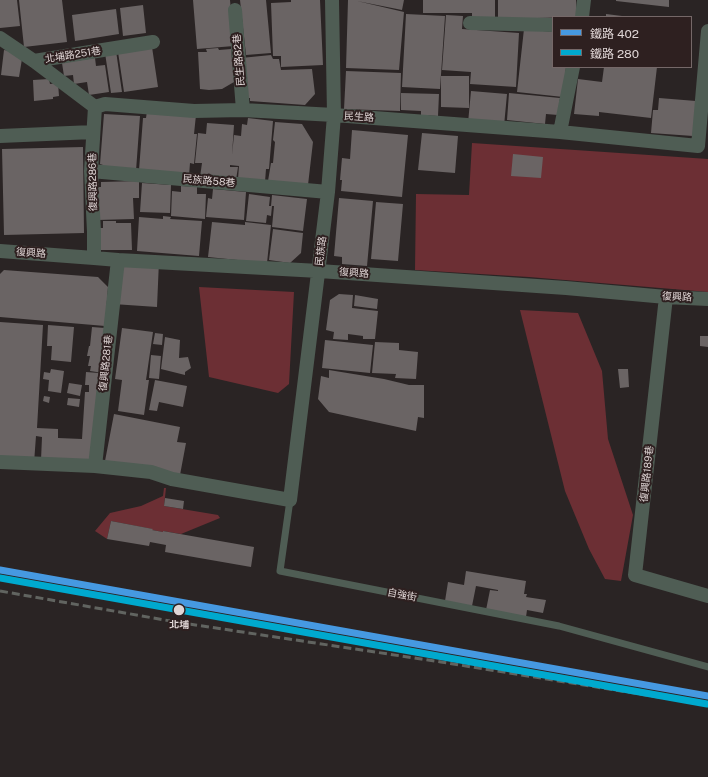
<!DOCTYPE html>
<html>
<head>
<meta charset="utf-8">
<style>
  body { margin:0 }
  #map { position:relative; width:708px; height:777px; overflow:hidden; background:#2a2424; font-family:"Public Sans","Noto Sans TC",sans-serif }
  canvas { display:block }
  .legend { position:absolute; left:552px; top:16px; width:140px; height:52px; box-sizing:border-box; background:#2e2020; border:1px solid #756868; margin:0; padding:5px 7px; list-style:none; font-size:12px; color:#dfd5d5 }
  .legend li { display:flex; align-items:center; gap:8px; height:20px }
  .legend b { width:20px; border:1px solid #756868 }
</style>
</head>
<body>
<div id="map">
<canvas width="708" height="777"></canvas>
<ul class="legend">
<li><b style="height:5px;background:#4699e1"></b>鐵路 402</li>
<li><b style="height:5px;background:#00a9ce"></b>鐵路 280</li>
</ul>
</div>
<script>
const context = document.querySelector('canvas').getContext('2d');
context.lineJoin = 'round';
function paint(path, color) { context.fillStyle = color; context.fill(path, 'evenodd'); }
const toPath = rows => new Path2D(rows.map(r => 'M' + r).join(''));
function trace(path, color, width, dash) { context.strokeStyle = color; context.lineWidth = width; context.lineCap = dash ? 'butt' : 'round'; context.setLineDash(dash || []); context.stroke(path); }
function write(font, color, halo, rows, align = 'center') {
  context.font = font + ' "Public Sans","Noto Sans TC",sans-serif'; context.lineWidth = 4; context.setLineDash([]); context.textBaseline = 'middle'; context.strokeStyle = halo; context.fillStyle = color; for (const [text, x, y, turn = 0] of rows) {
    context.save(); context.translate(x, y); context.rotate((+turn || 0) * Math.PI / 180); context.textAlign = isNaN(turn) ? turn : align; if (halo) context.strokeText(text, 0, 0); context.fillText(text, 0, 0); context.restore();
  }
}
paint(toPath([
  [472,143,708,159,708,292,529,277,415,270,416,194,469,195],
  [199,287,294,292,289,384,278,393,209,377],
  [520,310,578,313,602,371,608,439,633,515,621,581,605,579,589,549,565,491],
  [164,488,166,488,164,506,218,515,220,518,181,534,163,531,163,532,152,530,152,529,111,521,107,539,95,531,110,513,141,506,163,496]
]), '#6c2f34');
paint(toPath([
  [0,0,17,0,20,26,0,28],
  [19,0,62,0,67,42,24,47],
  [193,0,230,0,234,46,197,49],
  [240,0,266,0,271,53,246,55],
  [291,0,320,0,323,65,281,67,281,56,273,56,271,3,291,2],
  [348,0,404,0,402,10,357,1,404,12,399,70,346,68],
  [423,0,495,0,495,17,472,17,472,13,423,13],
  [498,0,576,0,577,17,498,19],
  [616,0,669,0,669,7,616,1],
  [143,5,146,33,123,36,120,8],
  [116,9,119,34,75,41,72,15],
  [406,14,445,16,440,89,402,87],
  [606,14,622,16,622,17,606,17],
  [446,15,463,16,462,29,519,33,516,87,470,84,471,72,442,70],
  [524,29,553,32,553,67,566,67,563,97,517,92],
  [152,47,158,87,124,92,118,52],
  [218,48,219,50,231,49,234,82,222,89,209,90,200,89,198,52,207,52,206,49],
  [4,50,23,53,19,77,1,75],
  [116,51,122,92,111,93,105,53],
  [271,55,273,59,279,59,281,70,312,69,315,94,305,105,250,101,250,98,245,98,241,58],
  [95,58,96,66,105,65,109,92,89,95,87,82,74,84,73,75,64,76,62,63],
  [604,67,657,67,651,118,599,112,599,116,574,114,578,79,602,82],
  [346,71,401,73,400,111,344,109],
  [441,76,469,76,469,108,441,107],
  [49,79,50,84,58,83,59,96,53,97,53,99,34,101,33,80],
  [471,91,507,94,504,126,468,123],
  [401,93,439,94,438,116,421,115,421,111,401,110],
  [509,93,560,98,558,115,546,114,545,124,507,120],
  [659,98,696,101,693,136,651,133,653,110,658,110],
  [147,111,196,115,194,134,197,134,194,164,190,163,189,176,139,170,143,118,146,118],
  [104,114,140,116,136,171,103,169,103,165,100,164],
  [248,118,273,121,269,169,266,169,265,182,238,179,239,166,230,165,230,167,238,167,236,180,200,177,202,163,195,163,198,133,206,134,207,123,234,125,232,155,234,135,241,136,242,124,247,125],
  [275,122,302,124,313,142,308,185,268,181,271,163,273,163,275,142,273,140],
  [352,130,408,135,402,197,341,191,342,180,340,180,342,158,350,159],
  [422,133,458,136,455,173,418,170],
  [83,147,84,233,4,235,2,149],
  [513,154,543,157,541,178,511,176],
  [139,181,139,198,133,198,134,219,97,220,98,187,101,187,101,182],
  [142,183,171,185,170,213,140,212],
  [181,186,197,187,197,194,206,194,205,219,171,216,172,191,181,192],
  [213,189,246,192,244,220,206,217,208,198,212,199],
  [249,194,270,197,269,206,271,206,272,195,307,199,303,231,272,227,274,206,272,206,271,216,267,215,266,223,246,221],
  [339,198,373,201,367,266,342,264,342,257,334,256],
  [376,202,403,204,398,261,371,259],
  [163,216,171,217,170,219,202,221,199,256,137,251,139,217,163,219],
  [103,221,116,221,116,223,131,223,132,250,100,250,99,228,103,228],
  [212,222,245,225,245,222,271,225,267,263,208,257],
  [273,229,303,233,301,253,290,263,269,260],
  [159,261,157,307,113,304,115,267],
  [4,270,98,277,108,287,105,326,0,317,0,274],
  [339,294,353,295,352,308,378,311,375,339,363,339,363,336,348,334,348,340,333,339,334,332,326,330,330,300],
  [355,295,378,299,377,309,354,306],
  [0,322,43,325,37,428,58,429,58,438,82,439,85,392,89,392,89,385,85,385,86,372,99,373,93,463,41,460,42,437,36,436,34,463,0,460],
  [48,325,74,327,71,362,51,360,52,346,47,346],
  [92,327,105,328,103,373,90,371,91,366,88,366,90,356,87,356,89,346,90,346],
  [122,328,153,332,146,380,149,380,144,415,118,411,122,380,115,379],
  [155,333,163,334,162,345,153,344],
  [700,336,708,336,708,347,700,346],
  [165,337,180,340,179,358,188,357,191,368,185,372,185,375,161,369],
  [325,340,373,345,370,373,322,368],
  [375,342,399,343,399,350,418,352,416,379,395,378,396,374,372,373],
  [151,355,161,356,159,379,149,378],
  [51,369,64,371,61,393,48,391,49,380,43,379,44,372,50,373],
  [618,369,628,369,629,387,620,388],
  [329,370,384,379,409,385,424,385,424,418,418,417,416,431,329,412,318,399,321,376,329,378],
  [155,380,187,386,183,407,159,402,157,411,149,410],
  [69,383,82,385,80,396,67,393],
  [44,396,50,397,49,403,43,401],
  [68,398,80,399,79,407,67,405],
  [114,414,180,427,177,442,186,443,180,475,105,461],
  [165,498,184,501,183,509,164,506],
  [111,521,153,529,152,530,163,532,163,531,254,547,251,567,165,552,166,545,150,542,149,546,107,539],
  [466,571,526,581,524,594,527,594,526,597,546,600,543,613,527,610,526,617,486,610,490,590,498,591,498,590,476,586,472,606,445,601,448,582,464,585]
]), '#6a6464');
trace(toPath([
  [290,500,280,571,559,626,708,667]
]), '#4f5d54', 7);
trace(toPath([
  [235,10,243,110],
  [582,17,584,0],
  [470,23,553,25],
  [0,38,34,61,95,107,105,104,194,111,243,110,334,115,560,132,698,146,708,31],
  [34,61,153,42],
  [560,132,573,67],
  [0,136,93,132],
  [91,171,328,192],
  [0,251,94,258,118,260,319,271,566,288,666,297,708,299],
  [94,258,94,232,91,171,95,107],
  [666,297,635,575,708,596],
  [0,462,95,466,151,472,172,479,290,500,328,192,334,115,332,0],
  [95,466,118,260]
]), '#4f5d54', 14);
trace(toPath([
  [0,591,176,622,441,662,708,705]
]), '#616460', 3, [8, 4]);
trace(toPath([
  [0,570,708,696]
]), '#4699e1', 7);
trace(toPath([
  [0,578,707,704]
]), '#00a9ce', 7);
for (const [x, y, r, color] of [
  [179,610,6,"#dfd5d5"]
]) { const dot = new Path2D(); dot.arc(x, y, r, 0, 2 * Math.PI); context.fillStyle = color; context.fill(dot); trace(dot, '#2e2020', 1.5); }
write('10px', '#dfd5d5', '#2e2020', [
  ["北埔路251巷",73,55,-9],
  ["民生路82巷",239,60,-95],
  ["民生路",359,117,4],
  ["民族路58巷",209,181,5],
  ["復興路286巷",93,182,-91],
  ["民族路",321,251,-83],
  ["復興路",31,253,4],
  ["復興路",354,273,4],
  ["復興路",677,297,3],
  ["復興路281巷",106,363,-84],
  ["復興路189巷",647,474,-84],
  ["自強街",402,595,11]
]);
write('bold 10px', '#dfd5d5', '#2e2020', [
  ["北埔",179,625]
]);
</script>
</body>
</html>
